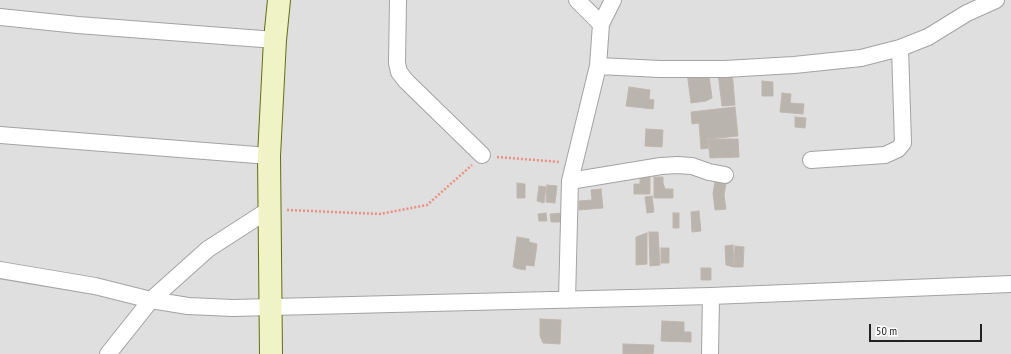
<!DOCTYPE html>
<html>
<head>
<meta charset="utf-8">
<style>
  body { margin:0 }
  #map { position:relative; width:1011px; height:354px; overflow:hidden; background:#f1efea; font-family:"PT Sans Narrow",sans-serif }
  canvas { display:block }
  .scale { position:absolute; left:869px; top:324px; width:113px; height:18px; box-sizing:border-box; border:2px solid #222; border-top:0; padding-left:5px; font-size:12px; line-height:14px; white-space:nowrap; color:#222; -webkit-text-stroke:3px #fff; paint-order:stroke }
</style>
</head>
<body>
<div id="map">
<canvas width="1011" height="354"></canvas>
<div class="scale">50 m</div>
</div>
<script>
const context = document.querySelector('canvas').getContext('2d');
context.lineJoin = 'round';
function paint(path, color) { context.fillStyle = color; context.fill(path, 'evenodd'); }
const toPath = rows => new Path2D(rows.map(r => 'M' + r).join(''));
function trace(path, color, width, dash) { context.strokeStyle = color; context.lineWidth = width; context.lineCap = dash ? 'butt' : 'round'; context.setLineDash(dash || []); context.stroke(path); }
paint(toPath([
  [0,0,1011,0,1011,354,0,354]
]), '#e0dfdf');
const building = toPath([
  [696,71,697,77,709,76,712,98,706,101,691,103,687,72,696,71],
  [732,71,735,105,722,106,718,73,732,71],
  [762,81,773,82,773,96,762,96,762,81],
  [629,87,650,90,649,99,654,100,653,109,626,106,629,87],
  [782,93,791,94,790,103,804,104,803,114,780,112,782,93],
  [735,107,738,136,708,139,710,148,701,149,699,123,692,124,691,112,735,107],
  [795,117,806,118,805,128,795,127,795,117],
  [646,129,663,130,662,147,645,146,646,129],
  [708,139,738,139,739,157,710,158,708,139],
  [716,176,727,178,724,195,726,209,715,210,713,193,716,176],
  [640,177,650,177,650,194,634,194,634,184,640,184,640,177],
  [654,177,663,177,663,183,665,189,673,189,673,198,654,198,654,177],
  [517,183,525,184,525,198,517,198,517,183],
  [547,185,557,186,555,203,546,202,547,185],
  [539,186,546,187,544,203,537,201,539,186],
  [601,189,603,208,579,210,579,201,592,200,591,190,601,189],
  [652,196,654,212,647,213,645,197,652,196],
  [699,211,701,231,692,232,691,212,699,211],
  [546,213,547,221,539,221,538,214,546,213],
  [563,213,564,222,551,222,550,214,563,213],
  [673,213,679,213,679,228,673,228,673,213],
  [649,232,658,232,660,265,650,266,649,232],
  [647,233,647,264,636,265,636,237,647,233],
  [517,237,529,239,529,242,537,244,534,266,526,265,525,270,515,268,515,267,513,267,517,237],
  [733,245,734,267,726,265,725,246,733,245],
  [735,246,744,247,743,267,734,267,735,246],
  [661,248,669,248,669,263,661,263,661,248],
  [701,268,711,268,711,280,701,280,701,268],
  [540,319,561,320,560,344,543,343,540,336,540,319],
  [662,321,684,322,684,332,691,332,691,342,661,341,662,321],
  [623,344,654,345,653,354,623,354,623,344]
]);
paint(building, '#bab4af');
trace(building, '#c1b7ad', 1);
const street = toPath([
  [398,0,397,63,399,72,406,81,482,155],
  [577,0,601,24],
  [0,17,78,25,275,40],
  [598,66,660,69,725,69,794,65,861,58,900,48,928,37,967,13,996,0],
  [0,135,269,156],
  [811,160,885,155,898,149,903,143,900,48],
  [570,181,661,166,677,165,692,166,709,172,725,175],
  [0,270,95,286,151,300,188,306,233,308,711,296,1011,284],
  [567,300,570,181,598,66,601,24,613,0],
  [108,354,151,300,208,249,270,209],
  [710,354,711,296]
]);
const secondary = toPath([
  [271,354,269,156,275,40,279,0]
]);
trace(street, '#a3a3a3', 18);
trace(secondary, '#616f12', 24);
trace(toPath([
  [497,157,560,162],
  [287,210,380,214,427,205,472,165]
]), '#eb9080', 2.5, [2, 2]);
trace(street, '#fff', 16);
trace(secondary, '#eff3c5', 22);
</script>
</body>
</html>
